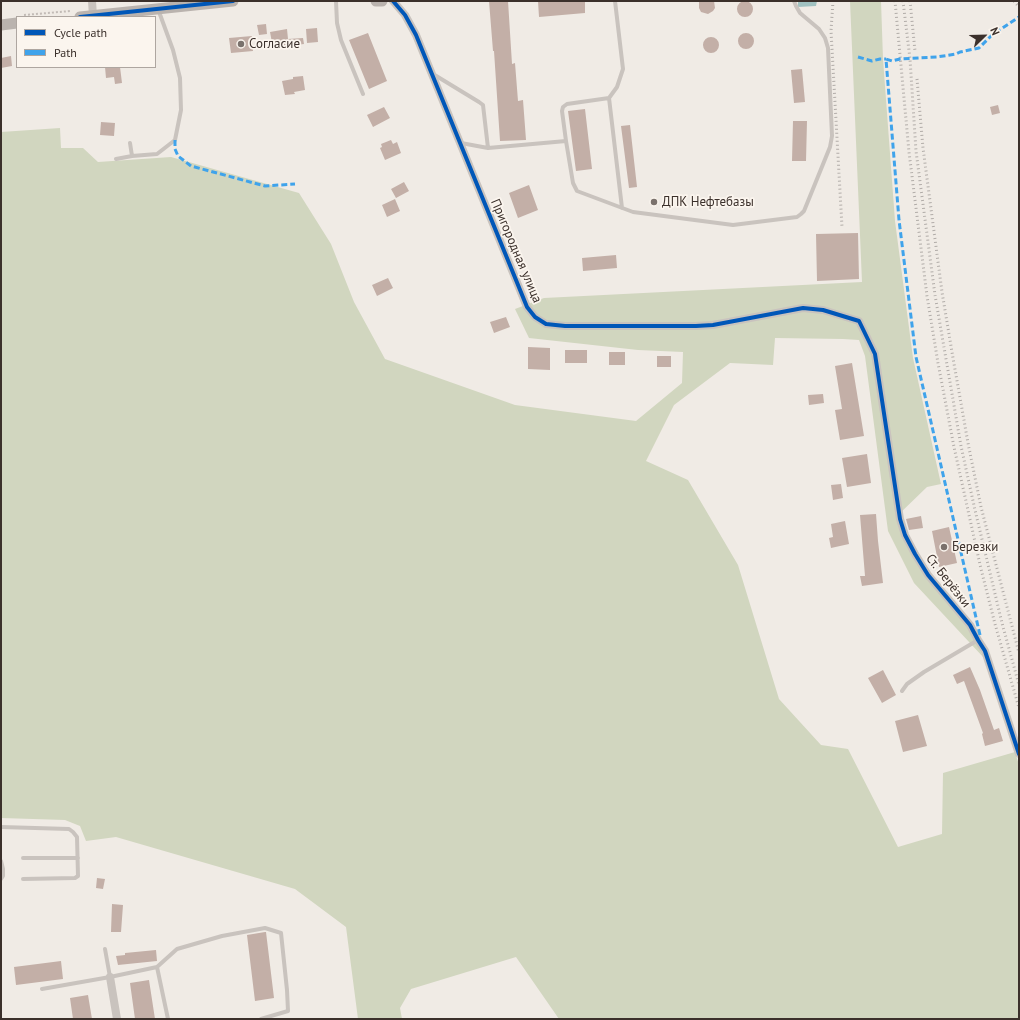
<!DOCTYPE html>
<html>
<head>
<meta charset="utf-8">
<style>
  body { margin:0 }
  #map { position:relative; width:1020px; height:1020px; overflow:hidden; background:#f0ebe5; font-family:"PT Sans",sans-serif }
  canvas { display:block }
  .frame { position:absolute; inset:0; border:2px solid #3b302b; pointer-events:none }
  .legend { position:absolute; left:16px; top:16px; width:140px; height:52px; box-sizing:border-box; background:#fbf5ee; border:1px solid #aea6a0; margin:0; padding:5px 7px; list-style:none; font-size:12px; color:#3b302b }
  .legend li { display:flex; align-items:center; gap:8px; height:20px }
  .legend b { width:20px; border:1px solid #aea6a0 }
  .north { position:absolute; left:964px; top:16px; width:40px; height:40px; -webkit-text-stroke:3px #fbf5ee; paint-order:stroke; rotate:67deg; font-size:11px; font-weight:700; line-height:16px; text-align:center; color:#3b302b }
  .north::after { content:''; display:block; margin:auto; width:14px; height:18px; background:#3b302b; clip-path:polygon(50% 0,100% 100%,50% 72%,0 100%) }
</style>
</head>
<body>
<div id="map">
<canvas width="1020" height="1020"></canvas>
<div class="frame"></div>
<ul class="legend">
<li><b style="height:5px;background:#0057b8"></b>Cycle path</li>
<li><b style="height:5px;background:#3fa3eb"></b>Path</li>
</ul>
<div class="north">N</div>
</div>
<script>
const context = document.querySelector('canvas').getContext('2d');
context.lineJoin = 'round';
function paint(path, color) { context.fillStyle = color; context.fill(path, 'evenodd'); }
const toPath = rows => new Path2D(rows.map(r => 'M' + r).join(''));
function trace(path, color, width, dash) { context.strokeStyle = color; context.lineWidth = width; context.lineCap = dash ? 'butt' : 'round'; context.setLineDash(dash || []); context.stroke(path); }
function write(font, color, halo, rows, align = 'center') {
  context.font = font + ' "PT Sans",sans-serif'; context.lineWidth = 3.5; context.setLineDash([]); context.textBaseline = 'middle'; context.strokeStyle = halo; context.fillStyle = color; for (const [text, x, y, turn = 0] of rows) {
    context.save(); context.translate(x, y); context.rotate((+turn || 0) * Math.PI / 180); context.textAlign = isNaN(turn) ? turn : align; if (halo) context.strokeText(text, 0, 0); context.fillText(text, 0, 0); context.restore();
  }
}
paint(toPath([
  [850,1,881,1,883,59,895,221,913,358,941,484,927,487,896,517,903,535,968,627,984,658,914,583,888,531,865,356,859,340,843,339,775,338,773,365,730,363,674,405,646,461,688,480,738,565,779,699,821,745,848,749,898,847,942,834,943,773,1015,752,1019,765,1019,1019,559,1019,516,957,411,989,400,1008,402,1019,358,1019,346,927,295,889,116,837,86,841,80,826,65,820,1,818,1,132,60,128,61,148,83,148,98,162,171,157,299,193,331,244,354,302,385,359,515,405,636,421,682,383,683,352,638,350,529,338,515,309,544,298,862,282]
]), '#d1d6bf');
paint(toPath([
  [798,1,817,1,816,6,798,7]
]), '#a1c2c1');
paint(toPath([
  '737 9a8 8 0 1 1 16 0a8 8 0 1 1-16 0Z',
  [489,1,508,1,512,64,515,63,518,101,523,100,526,140,500,141,494,51,493,51],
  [538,1,585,1,585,13,539,17],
  [699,1,714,1,715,8,713,11,708,14,701,12,699,8],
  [266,24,267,34,259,35,257,25],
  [317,28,318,42,307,43,306,29],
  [287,29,288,39,303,38,304,44,273,48,270,32],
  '738 41a8 8 0 1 1 16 0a8 8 0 1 1-16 0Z',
  [368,33,387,81,369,89,349,40],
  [252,36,253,51,231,53,229,38],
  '703 45a8 8 0 1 1 16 0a8 8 0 1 1-16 0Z',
  [11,56,12,66,1,68,1,58],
  [105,67,120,67,122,83,115,84,114,77,106,78],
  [802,69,805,102,794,103,791,70],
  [303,76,305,90,294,92,295,94,285,95,282,81,293,79,293,77],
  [998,105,1000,113,992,115,990,107],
  [384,107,390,118,373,127,367,115],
  [585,109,592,169,576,171,568,111],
  [793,121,807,121,806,161,792,161],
  [101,122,115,123,114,136,100,135],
  [630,125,637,187,629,188,621,126],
  [391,140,393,144,397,142,401,153,385,160,380,148,382,147,381,144],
  [404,182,409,191,396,198,391,189],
  [529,185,538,210,518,218,509,193],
  [395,199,400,211,387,217,382,205],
  [858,233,859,279,817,281,816,234],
  [616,255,617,268,583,271,582,258],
  [388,278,393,288,377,296,372,285],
  [506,317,510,327,494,333,490,322],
  [528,347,550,348,550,370,528,369],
  [565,350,587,350,587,363,565,363],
  [609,352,625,352,625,365,609,365],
  [657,356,671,356,671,367,657,367],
  [852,363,864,436,840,440,835,410,842,409,835,366],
  [823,394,824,403,809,405,808,395],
  [867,454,871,483,847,487,842,458],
  [841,484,843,498,833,500,831,485],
  [876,514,878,541,883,583,862,586,860,576,865,576,860,515],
  [921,516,923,528,909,530,906,519],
  [845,521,849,544,831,548,829,538,833,537,831,524],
  [949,527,957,563,939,567,932,531],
  [970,667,980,690,994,730,999,728,1003,741,985,746,982,734,983,733,964,681,957,684,953,675],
  [883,670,896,695,882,703,868,678],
  [918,715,927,746,903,752,895,721],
  [97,878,105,879,103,889,96,888],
  [112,904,123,905,121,932,111,932],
  [265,932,266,932,274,998,255,1001,247,935],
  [156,950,157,961,118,965,116,956,125,955,125,953],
  [61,961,63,979,16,985,14,967],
  [149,980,155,1019,135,1019,130,983],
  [88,995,92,1019,73,1019,70,998]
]), '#c3afa7');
trace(toPath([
  [24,15,71,11]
]), '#c2bbb6', 2, [2, 2]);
trace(toPath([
  [336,1,337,23,341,40,363,94],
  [615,1,623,69,617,87,609,98,622,208],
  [433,74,479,102,483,105,488,148],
  [566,141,562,111,563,107,567,104,609,98],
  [130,143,132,156],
  [461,143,488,148,566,141,573,183,577,191,633,212,733,225,797,217,801,214,804,211,830,147,832,136,828,48,825,38,819,29,800,13,796,6,794,1],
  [116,159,132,156,157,154,175,140,181,110,180,78,173,50,158,9],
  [902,691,907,684,924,672,978,640],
  [1,827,69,829,73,832,77,837,78,876,75,878,23,879],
  [23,858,78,858],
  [1,861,3,869,3,876,1,879],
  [105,949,110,977],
  [157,967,168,1019],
  [42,989,110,977,157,967,177,949,222,936,265,928,281,933,287,990,288,1011,261,1019]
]), '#c9c3be', 4);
trace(toPath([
  [92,1,93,16],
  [393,1,405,15,416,35,527,307,535,317,546,324,565,326,696,326,713,325,803,308,823,310,859,321,875,354,900,519,905,535,915,554,928,575,970,625,978,640,985,651,1019,754],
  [110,977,117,1019]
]), '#c9c3be', 8);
trace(toPath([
  [376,1,382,1],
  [80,17,233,1],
  [1,25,17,23]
]), '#bab3ae', 11);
trace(toPath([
  [833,1,831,31,842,227],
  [895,1,909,152,927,296,938,363,954,447,981,569,995,624,1019,708],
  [903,1,910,59,916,151,935,295,961,446,975,510,1002,623,1019,685],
  [910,1,915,51],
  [1014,1,1019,7],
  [917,79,923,148,942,292,953,358,968,443,981,507,1019,653]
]), '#b1aca8', 3, [1, 3]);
trace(toPath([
  [858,57,872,61,880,59,886,59],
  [175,140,175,149,178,156,191,166,265,186,295,184],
  [980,635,916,357,899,220,886,59,892,61,900,59,937,57,956,54,960,52,979,48,992,35,1019,17]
]), '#3fa3eb', 3, [6, 3]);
trace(toPath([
  [393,1,405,15,416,35,527,307,535,317,546,324,565,326,696,326,713,325,803,308,823,310,859,321,875,354,900,519,905,535,915,554,928,575,970,625,978,640,985,651,1019,754],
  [80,17,233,1]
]), '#0057b8', 4);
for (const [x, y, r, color] of [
  [241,44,4,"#7a716c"],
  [654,202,4,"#7a716c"],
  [944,547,4,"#7a716c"]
]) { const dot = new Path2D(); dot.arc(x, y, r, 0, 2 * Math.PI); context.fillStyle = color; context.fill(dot); trace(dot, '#fbf5ee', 1.5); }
write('13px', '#3b302b', '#fbf5ee', [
  ["Согласие",249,44],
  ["ДПК Нефтебазы",662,202],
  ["Березки",952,547]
], 'left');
write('13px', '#3b302b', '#fbf5ee', [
  ["Пригородная улица",516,251,67],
  ["Ст. Берёзки",948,581,52]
]);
</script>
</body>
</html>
